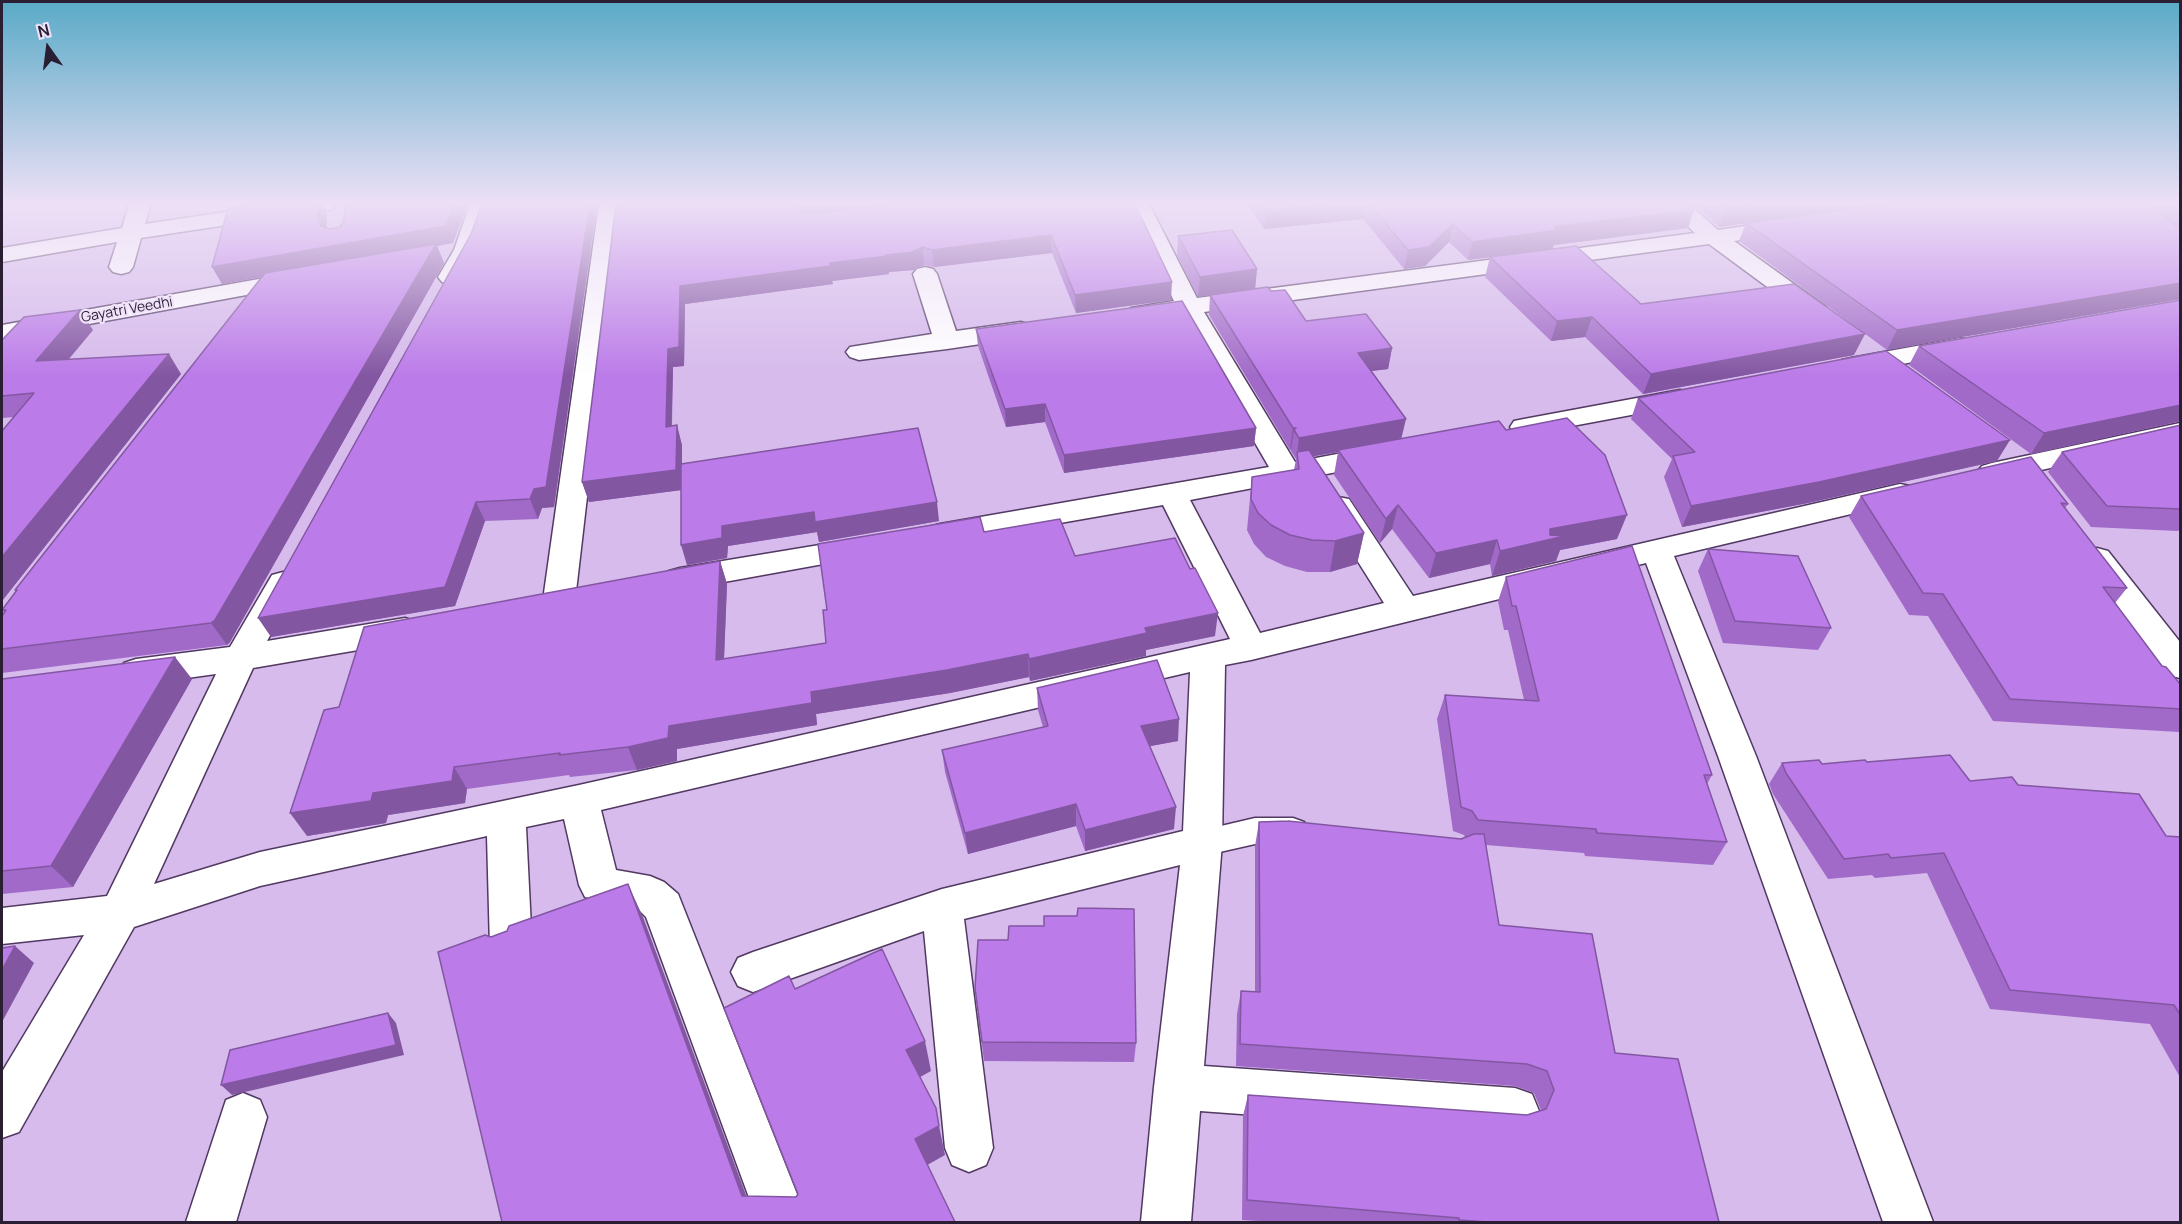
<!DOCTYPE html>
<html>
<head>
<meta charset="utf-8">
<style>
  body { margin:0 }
  #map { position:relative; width:2182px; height:1224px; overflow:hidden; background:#d6bbec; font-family:Manrope,sans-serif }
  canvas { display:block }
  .frame { position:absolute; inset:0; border:3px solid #2a1f32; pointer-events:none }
  .north { position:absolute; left:18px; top:18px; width:60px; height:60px; -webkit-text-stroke:4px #f0e2fb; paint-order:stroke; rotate:346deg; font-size:16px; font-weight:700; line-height:24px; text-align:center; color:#2a1f32 }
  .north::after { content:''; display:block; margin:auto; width:21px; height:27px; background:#2a1f32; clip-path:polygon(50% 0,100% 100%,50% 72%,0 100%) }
</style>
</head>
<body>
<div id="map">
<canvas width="2182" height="1224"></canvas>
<div class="frame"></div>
<div class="north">N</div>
</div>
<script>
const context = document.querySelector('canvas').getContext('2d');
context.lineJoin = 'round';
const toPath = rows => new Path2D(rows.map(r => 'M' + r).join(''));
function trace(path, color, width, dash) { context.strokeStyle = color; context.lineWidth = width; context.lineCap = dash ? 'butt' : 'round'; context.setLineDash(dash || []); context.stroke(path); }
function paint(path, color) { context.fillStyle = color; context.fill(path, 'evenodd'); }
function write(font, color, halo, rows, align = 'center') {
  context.font = font + ' Manrope,sans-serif'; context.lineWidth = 4.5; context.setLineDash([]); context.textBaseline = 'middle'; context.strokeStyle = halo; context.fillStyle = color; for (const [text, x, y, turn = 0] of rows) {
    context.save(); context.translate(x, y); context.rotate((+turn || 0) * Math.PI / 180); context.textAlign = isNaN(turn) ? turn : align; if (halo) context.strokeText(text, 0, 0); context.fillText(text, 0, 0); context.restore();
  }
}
const service = toPath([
  [1255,818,1293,818,1304,822,1309,831,1304,840,1293,844,1255,844,1202,856,1191,853,1186,843,1191,833,1255,818]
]);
const minor = toPath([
  [129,204,151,204,145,224,278,204,335,204,333,209,325,210,141,238,133,267,129,272,121,274,113,272,109,267,117,242,2,262,2,248,122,228,129,204],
  [470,204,492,204,476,250,458,282,450,284,442,282,438,277,454,250,470,204],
  [599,204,621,204,575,600,571,608,559,611,547,608,543,600,599,204],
  [1127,204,1149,204,1197,298,1695,233,1665,204,1689,204,1718,230,1788,220,1796,222,1799,227,1796,232,1734,241,1826,307,1829,312,1826,317,1817,319,1808,317,1709,244,1204,312,1295,462,1379,446,1389,449,1393,455,1389,461,1379,464,1190,500,1260,633,1384,603,1323,506,1327,499,1338,497,1349,499,1413,596,1900,484,1910,486,1915,493,1910,500,1674,556,1756,756,1933,1222,1883,1222,1718,756,1646,563,1251,660,1225,665,1222,843,1204,1066,1515,1088,1532,1094,1539,1111,1532,1128,1515,1134,1200,1111,1191,1222,1141,1222,1154,1087,1180,865,964,919,993,1148,986,1165,969,1172,952,1165,945,1148,924,931,753,992,738,986,731,972,738,958,753,952,942,889,1183,831,1190,672,601,810,616,870,650,876,664,882,678,894,808,1222,758,1222,646,917,639,910,585,897,579,885,564,819,526,827,532,948,526,961,511,967,496,961,490,948,487,836,260,886,134,927,19,1132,2,1138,2,1072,84,935,2,944,2,908,107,896,216,674,136,685,124,681,119,672,124,663,136,659,230,647,272,575,283,572,294,575,299,583,267,641,405,618,417,622,422,630,417,638,405,642,253,668,154,884,260,852,579,785,1230,639,1163,505,940,544,929,541,925,534,929,527,940,524,1269,467,1181,315,1140,320,1131,318,1128,313,1131,308,1174,301,1127,204],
  [925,267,933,269,937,274,956,331,1021,322,1030,325,1034,330,1030,335,1021,338,947,349,859,360,850,357,846,352,850,347,932,334,913,274,917,269,925,267],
  [298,272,306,274,310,279,306,284,2,340,2,325,298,272],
  [1960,338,1969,341,1973,346,1969,351,1851,374,1842,372,1838,366,1842,360,1851,358,1960,338],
  [1680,390,1690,392,1693,398,1690,404,1524,435,1514,433,1510,427,1514,421,1524,419,1680,390],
  [2180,423,2180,439,1992,481,1982,478,1977,472,1982,466,1992,463,2180,423],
  [862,538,873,541,878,548,873,555,680,590,669,587,664,579,669,571,680,568,862,538],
  [2097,548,2108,551,2180,642,2180,678,2168,675,2086,565,2081,558,2086,551,2097,548],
  [243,1093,260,1100,267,1117,236,1222,186,1222,226,1100,243,1093]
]);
trace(service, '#513962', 3);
trace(minor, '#513962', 3);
paint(service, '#fff');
paint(minor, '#fff');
paint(toPath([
  [240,204,323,204,327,212,326,227,330,229,453,243,437,246,444,263,230,642,227,645,2,673,2,649,4,612,2,610,16,591,15,590,262,277,222,284,241,206],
  [482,204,597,204,554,507,542,508,538,519,485,521,455,606,271,637,471,234],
  [616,204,1135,204,1171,300,1076,313,1052,253,934,267,924,265,914,270,889,272,889,274,832,281,833,284,685,304,684,366,673,367,672,426,682,445,682,464,939,521,819,542,817,532,728,546,727,558,687,565,681,490,589,502,582,482],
  [1247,204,1688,204,1688,228,1554,245,1552,249,1641,304,1854,355,1643,394,1585,337,1551,341,1485,277,1490,257,1468,260,1449,242,1425,266,1404,269,1363,219,1264,229],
  [1693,204,1881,204,1719,227],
  [1886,204,2181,204,2181,299,1887,350,1739,241,1746,223],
  [1178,236,1257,269,1255,289,1271,291,1306,321,1392,348,1388,369,1371,371,1401,439,1506,430,1617,539,1560,550,1556,561,1492,576,1490,564,1429,578,1392,529,1380,543,1334,475,1338,452,1313,456,1364,533,1357,564,1330,572,1307,572,1285,566,1266,557,1254,544,1247,530,1252,477,1294,470,1296,459,1291,451,1291,449,1290,450,1209,315,1210,295,1198,297,1177,255],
  [2181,300,2181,421,2031,454,1909,365,1919,346],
  [976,329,1256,428,1254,446,1064,473,1045,422,1006,427,978,346],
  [93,330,69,359,181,374,2,601,2,431,14,417,2,418,2,340],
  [1638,398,1997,461,1808,503,1682,527,1664,477,1672,459,1631,419],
  [2181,425,2181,528,2178,531,2091,527,2048,472,2062,452],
  [1861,496,2068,504,2065,508,2127,588,2115,603,2162,666,2181,685,2181,731,2179,732,1993,721,1928,616,1909,615,1849,517],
  [984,532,1075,556,1215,636,1146,650,1146,656,1030,681,1029,677,950,693,816,714,817,725,677,749,677,761,637,770,570,777,569,775,467,789,465,803,388,815,386,823,307,836,339,707,720,561,727,584,724,659,826,643,827,610],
  [1708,549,1831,628,1818,650,1723,643,1698,571],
  [1506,577,1712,775,1707,784,1727,842,1713,865,1585,856,1584,853,1486,845,1499,925,1615,1053,1719,1222,1277,1222,1242,1220,1243,1116,1248,1095,1527,1115,1541,1110,1534,1093,1515,1086,1236,1066,1237,1014,1241,991,1255,992,1255,846,1259,822,1461,839,1465,837,1464,835,1453,831,1437,719,1445,695,1524,700,1508,630,1504,630,1498,601],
  [2,679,192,679,73,887,2,894],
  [1037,688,1178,741,1150,746,1174,829,1085,851,1076,826,968,854,945,772,942,750,1043,727,1038,710],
  [1867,762,1970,781,2018,785,2166,836,2181,837,2181,1079,2150,1024,1990,1009,1927,873,1875,878,1872,875,1828,879,1773,794,1769,784,1782,763,1822,764],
  [975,988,1136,1043,1134,1062,984,1061]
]), '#a16ac8');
paint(toPath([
  [318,204,323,204,327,212,326,237,318,220],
  [455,204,468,204,453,243,437,246,444,263,230,642,227,645,211,623,434,246,222,284,212,267],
  [590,204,597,204,554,507,542,508,538,519,530,499],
  [798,204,892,204,800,223,797,206],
  [1331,204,1366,204,1363,219,1264,229,1266,211],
  [1756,204,1881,204,1719,227,1726,208],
  [1694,210,1688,228,1554,245,1552,249,1468,260,1472,242,1554,227],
  [1453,224,1449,242,1425,266,1404,269,1408,250],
  [1051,235,1052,253,934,267,932,250],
  [923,247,924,265,914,270,889,272,889,274,832,281,833,284,685,304,684,366,673,367,671,446,666,427,668,349,680,286,886,255],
  [1257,269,1255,289,1198,297,1200,277],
  [1172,282,1171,300,1076,313,1075,295],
  [2181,283,2181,299,1887,350,1897,330],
  [80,310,93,330,50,381,36,361],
  [1592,317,1585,337,1551,341,1557,321],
  [1865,334,1854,355,1643,394,1651,374],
  [1392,348,1388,369,1354,373,1358,353],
  [169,354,181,374,2,601,2,557],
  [1045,404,1045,422,1006,427,1005,409],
  [2181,405,2181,421,2031,454,2044,433],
  [1406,419,1401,440,1338,450,1338,452,1298,459,1297,454,1299,438],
  [677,425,682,445,682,490,589,502,582,482],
  [1256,428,1254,446,1064,473,1064,455],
  [1293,428,1296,428,1294,430,1291,449,1290,450],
  [2010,440,1997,461,1808,503,1682,527,1691,506],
  [476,502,485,521,455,606,271,637,258,618],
  [937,502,939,521,819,542,817,532,728,546,727,558,687,565,681,545,722,526,814,512],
  [1398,505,1392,529,1380,543,1386,519],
  [1627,515,1617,539,1560,550,1556,561,1492,576,1500,551,1550,529],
  [1364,533,1357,564,1330,572,1335,541],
  [1497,540,1490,564,1429,578,1436,553],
  [720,561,727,584,723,683,716,660],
  [1218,613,1215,636,1146,650,1146,656,1030,681,1029,659,1145,628],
  [1028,654,1029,677,950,693,816,714,817,725,677,749,677,761,637,770,628,747,669,726,811,692],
  [175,657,192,679,73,887,51,866],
  [1179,719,1178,741,1140,748,1141,726],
  [454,767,467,789,465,803,388,815,386,823,307,836,290,813,373,793],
  [1076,804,1076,826,968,854,965,833],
  [1176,807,1174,829,1085,851,1085,830],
  [628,884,643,917,756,1222,742,1196],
  [15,946,34,963,2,1022,2,970],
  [388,1013,396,1023,404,1055,232,1095,221,1085],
  [925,1041,931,1071,913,1081,906,1050],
  [939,1126,945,1155,922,1168,915,1139]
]), '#8356a2');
const building = toPath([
  [253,204,318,204,318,220,321,226,330,229,340,227,344,220,345,204,455,204,446,226,212,267,228,208,253,204],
  [482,204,590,204,546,487,534,489,530,499,476,502,445,587,258,618,471,234,482,204],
  [616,204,798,204,797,206,801,212,810,214,893,204,1135,204,1172,282,1075,295,1051,235,932,250,923,247,912,252,886,255,887,256,830,263,830,266,680,286,679,347,668,349,666,427,677,425,676,470,582,482,616,204],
  [1261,204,1331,204,1266,211,1261,204],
  [1369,204,1688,204,1694,210,1554,227,1558,230,1472,242,1453,224,1429,247,1408,250,1369,204],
  [1721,204,1756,204,1726,208,1721,204],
  [1886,204,2150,204,2181,230,2181,283,1897,330,1746,223,1886,204],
  [1232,230,1257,269,1200,277,1178,236,1232,230],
  [436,244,215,620,211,623,2,649,2,616,6,610,2,610,17,590,15,590,265,273,436,244],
  [1576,246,1641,304,1794,284,1865,334,1651,374,1592,317,1557,321,1490,257,1576,246],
  [1268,287,1271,291,1285,290,1306,321,1366,314,1392,348,1358,353,1406,419,1299,438,1294,430,1296,428,1293,428,1210,295,1268,287],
  [2181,300,2181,405,2044,433,1919,346,2181,300],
  [1182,301,1256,428,1064,455,1045,404,1005,409,976,329,1182,301],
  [80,310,36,361,169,354,2,557,2,431,34,393,2,396,2,340,24,317,80,310],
  [1886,351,2010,440,1819,482,1691,506,1673,456,1695,452,1638,398,1886,351],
  [1567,418,1605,455,1627,515,1550,529,1550,535,1565,536,1500,551,1497,540,1436,553,1398,505,1386,519,1338,450,1499,421,1506,430,1567,418],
  [2181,425,2181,509,2107,506,2062,452,2181,425],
  [918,428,937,502,815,522,814,512,722,526,722,538,681,545,681,464,918,428],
  [1309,450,1364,533,1335,541,1312,540,1290,535,1271,525,1258,513,1251,499,1252,477,1299,469,1297,452,1309,450],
  [2031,457,2068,504,2061,503,2127,588,2103,587,2162,666,2166,667,2181,685,2181,709,2010,699,1943,594,1923,593,1861,496,2031,457],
  [980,517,984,532,1060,519,1075,556,1175,538,1190,569,1195,568,1218,613,1145,628,1147,633,1029,659,1028,654,947,670,811,692,812,703,669,726,668,738,628,747,559,755,560,753,454,767,452,781,373,793,371,801,290,813,324,710,339,707,364,627,720,561,716,660,826,643,823,610,827,610,818,544,980,517],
  [1632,546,1712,775,1704,775,1727,842,1597,833,1596,829,1478,820,1472,811,1461,807,1445,695,1539,701,1516,606,1512,606,1506,577,1632,546],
  [1708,549,1798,556,1831,628,1735,621,1708,549],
  [175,657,51,866,2,871,2,679,175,657],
  [1157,660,1179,719,1141,726,1176,807,1085,830,1076,804,965,833,942,750,1048,726,1037,688,1157,660],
  [1950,755,1970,781,2012,777,2018,785,2139,794,2166,836,2181,837,2181,1016,2174,1005,2010,990,1944,853,1891,858,1888,854,1844,859,1786,773,1782,763,1819,760,1822,764,1865,760,1867,762,1950,755],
  [1288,821,1461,839,1474,834,1484,834,1499,925,1592,934,1615,1053,1678,1059,1719,1222,1487,1222,1459,1220,1459,1218,1247,1200,1248,1095,1527,1115,1546,1109,1554,1090,1547,1071,1527,1064,1240,1044,1241,991,1260,992,1259,822,1288,821],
  [628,884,742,1196,796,1197,798,1194,724,1008,789,976,795,989,882,949,925,1041,906,1050,936,1108,939,1126,915,1139,955,1222,502,1222,438,952,485,935,491,937,507,931,509,926,628,884],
  [1078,908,1134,909,1136,1043,982,1042,975,988,978,940,1008,940,1009,926,1044,926,1044,916,1077,916,1078,908],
  [15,946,2,970,2,948,15,946],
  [388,1013,396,1045,221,1085,230,1050,388,1013]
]);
paint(building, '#bb7be8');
trace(building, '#8356a2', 1.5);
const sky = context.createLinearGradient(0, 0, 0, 376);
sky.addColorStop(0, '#59aac7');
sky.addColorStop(0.54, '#ede0f6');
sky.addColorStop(1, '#ede0f600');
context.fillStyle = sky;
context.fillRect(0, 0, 2182, 376);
write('14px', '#2a1f32', '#f0e2fb', [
  ["Gayatri Veedhi",127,310,-10]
]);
</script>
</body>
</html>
